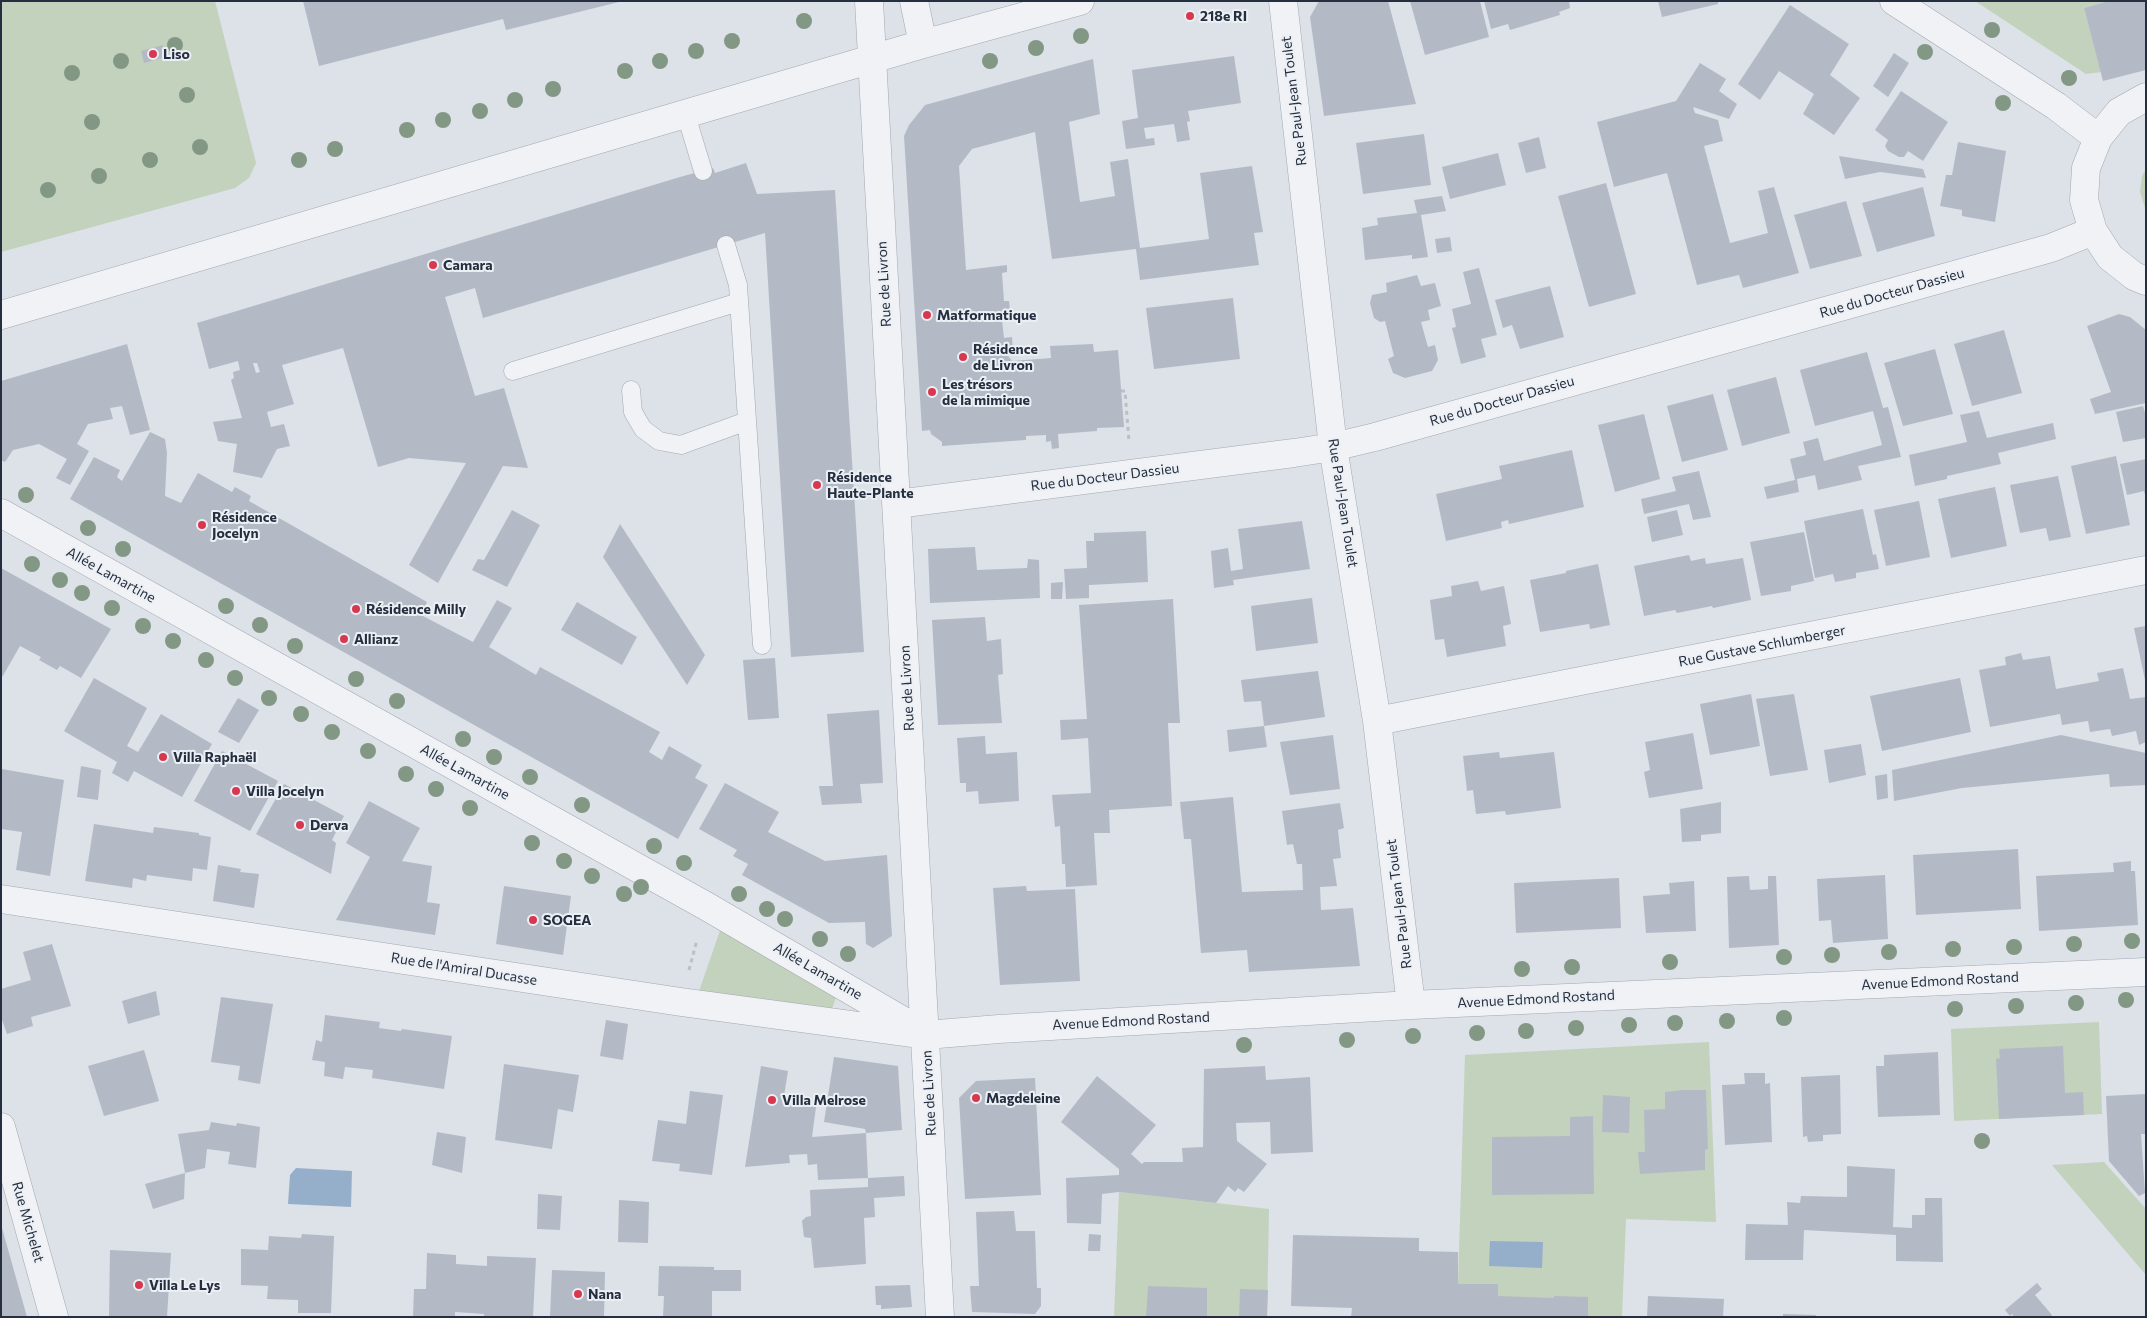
<!DOCTYPE html>
<html>
<head>
<meta charset="utf-8">
<style>
  body { margin:0 }
  #map { position:relative; width:2147px; height:1318px; overflow:hidden; background:#dde1e8; font-family:Commissioner,sans-serif }
  canvas { display:block }
  .frame { position:absolute; inset:0; border:2px solid #252f3f; pointer-events:none }
</style>
</head>
<body>
<div id="map">
<canvas width="2147" height="1318"></canvas>
<div class="frame"></div>
</div>
<script>
const context = document.querySelector('canvas').getContext('2d');
context.lineJoin = 'round';
function paint(path, color) { context.fillStyle = color; context.fill(path, 'evenodd'); }
const toPath = rows => new Path2D(rows.map(r => 'M' + r).join(''));
function trace(path, color, width, dash) { context.strokeStyle = color; context.lineWidth = width; context.lineCap = dash ? 'butt' : 'round'; context.setLineDash(dash || []); context.stroke(path); }
function write(font, color, halo, rows, align = 'center') {
  context.font = font + ' Commissioner,sans-serif'; context.lineWidth = 4; context.setLineDash([]); context.textBaseline = 'middle'; context.strokeStyle = halo; context.fillStyle = color; for (const [text, x, y, turn = 0] of rows) {
    context.save(); context.translate(x, y); context.rotate((+turn || 0) * Math.PI / 180); context.textAlign = isNaN(turn) ? turn : align; if (halo) context.strokeText(text, 0, 0); context.fillText(text, 0, 0); context.restore();
  }
}
paint(toPath([
  [1,1,215,1,256,163,249,178,235,188,1,252],
  [1975,1,2109,1,2084,8,2101,72,2086,74],
  [2146,169,2146,211,2140,192,2142,176],
  [722,925,838,992,830,1014,698,994],
  [2099,1022,2102,1114,1954,1121,1951,1029],
  [1709,1042,1716,1222,1626,1219,1622,1317,1457,1317,1465,1055],
  [2104,1162,2146,1209,2146,1275,2052,1165],
  [1119,1192,1269,1209,1267,1317,1114,1317]
]), '#c2d2bd');
paint(toPath([
  [296,1168,352,1171,351,1207,288,1204,290,1175],
  [1490,1241,1543,1242,1542,1268,1489,1266]
]), '#95afcb');
paint(toPath([
  [303,1,619,1,619,2,506,30,503,19,319,66],
  [1319,1,1388,1,1416,104,1324,116,1310,17],
  [1410,1,1480,1,1489,37,1425,55],
  [1484,1,1569,1,1570,8,1559,12,1560,15,1510,30,1508,24,1491,29],
  [1658,1,1718,1,1718,4,1662,17],
  [2109,1,2146,1,2146,70,2103,81,2084,8],
  [1790,5,1849,44,1830,75,1860,98,1834,135,1803,114,1814,94,1779,71,1760,100,1738,84],
  [163,45,166,57,144,63,141,51],
  [1894,53,1909,63,1888,97,1873,86],
  [1234,56,1241,103,1188,111,1190,121,1187,122,1190,140,1177,142,1174,124,1144,128,1146,139,1154,138,1155,145,1126,149,1122,121,1138,118,1132,70],
  [1093,59,1100,114,1069,122,1080,202,1115,196,1110,162,1128,159,1140,248,1209,239,1200,173,1252,166,1263,232,1254,233,1259,265,1140,280,1136,249,1052,259,1035,132,972,149,959,166,966,270,1007,265,1007,272,1002,273,1004,301,1009,301,1011,320,1002,320,1004,338,1012,337,1013,352,1005,352,1012,361,1051,358,1050,346,1093,344,1094,352,1118,350,1124,427,1097,428,1097,431,1058,434,1059,448,1052,449,1051,441,1046,442,1046,435,1026,436,1026,440,942,446,942,442,931,434,930,430,922,431,904,136,909,125,925,105],
  [1700,63,1726,79,1719,91,1737,104,1729,119,1693,107,1695,113,1718,120,1723,141,1704,146,1730,243,1768,233,1758,191,1774,187,1799,273,1743,288,1739,275,1697,285,1667,173,1614,187,1597,122,1676,101],
  [1901,91,1948,122,1923,161,1908,151,1904,157,1899,157,1888,151,1885,146,1888,140,1875,130],
  [1424,134,1431,185,1363,194,1356,143],
  [1539,137,1546,168,1526,173,1518,143],
  [1958,142,2006,151,1995,222,1962,216,1962,210,1940,206,1946,175,1952,175],
  [1498,153,1506,185,1450,199,1442,167],
  [1839,156,1923,169,1926,178,1880,172,1845,179],
  [746,163,757,194,835,190,864,652,791,657,765,233,483,318,475,288,445,297,475,396,504,388,528,468,503,466,438,583,409,565,466,463,409,458,378,467,343,348,282,365,294,404,267,412,271,427,284,424,290,446,277,449,262,478,233,472,237,444,218,441,213,422,242,418,231,380,234,378,233,372,240,370,238,361,209,369,197,323,680,177,713,168,715,173],
  [253,363,257,363,260,372,256,373],
  [1606,183,1636,294,1589,307,1558,196],
  [1923,187,1935,236,1877,252,1862,203],
  [1442,196,1446,211,1421,215,1428,257,1412,259,1412,255,1365,260,1362,228,1378,225,1377,218,1417,213,1414,200],
  [1846,201,1862,256,1810,269,1794,215],
  [1450,237,1452,251,1437,253,1435,239],
  [1479,268,1497,335,1481,339,1486,357,1461,364,1452,328,1456,327,1452,309,1471,304,1463,272],
  [1417,275,1421,286,1435,283,1441,306,1428,310,1430,320,1421,322,1428,347,1435,345,1438,360,1432,371,1405,378,1393,373,1388,359,1394,356,1385,321,1380,322,1374,318,1370,303,1372,295,1387,292,1386,283],
  [1550,286,1564,337,1520,349,1512,325,1503,328,1495,300],
  [1233,298,1240,359,1154,369,1146,308],
  [2119,314,2130,317,2146,330,2146,403,2095,414,2090,399,2111,392,2087,326],
  [2004,330,2022,393,1972,406,1954,344],
  [127,344,150,430,130,435,122,406,110,408,113,419,88,424,77,444,89,451,70,485,56,478,67,459,39,444,13,450,5,462,1,460,1,381],
  [1935,349,1953,414,1903,426,1884,363],
  [1867,352,1883,408,1888,407,1901,457,1858,466,1862,480,1818,490,1815,475,1797,479,1799,492,1767,499,1764,487,1795,480,1790,459,1806,455,1803,442,1818,438,1824,461,1882,445,1873,411,1815,426,1800,370],
  [1776,377,1790,433,1742,446,1727,390],
  [1713,394,1728,450,1682,462,1667,406],
  [2143,406,2146,416,2146,438,2123,442,2116,412],
  [1979,411,1987,438,2053,423,2056,439,1998,453,2001,464,1947,476,1947,479,1915,486,1909,455,1967,442,1960,415],
  [1644,414,1660,479,1615,492,1598,425],
  [150,432,165,439,167,453,165,496,181,503,198,473,232,492,235,487,251,496,249,501,427,602,421,615,473,642,497,600,512,608,489,647,536,675,540,667,660,732,649,752,662,760,669,746,702,765,695,778,708,785,678,839,70,499,94,457,120,470,117,477,122,481],
  [1572,450,1584,507,1509,524,1508,520,1501,522,1502,528,1446,541,1436,494,1502,479,1499,466],
  [2116,456,2130,525,2086,534,2071,466],
  [2146,459,2146,498,2144,491,2127,495,2120,464],
  [1699,471,1711,517,1693,520,1689,504,1644,514,1641,499,1676,491,1672,477],
  [2058,476,2071,537,2049,541,2046,528,2020,533,2010,485],
  [1995,487,2007,546,1951,558,1938,499],
  [1919,501,1930,557,1886,566,1874,510],
  [1863,509,1873,555,1876,554,1879,569,1856,573,1856,578,1835,582,1833,574,1815,578,1804,521],
  [512,510,540,525,507,587,472,570,478,559,484,560],
  [1677,510,1683,535,1652,542,1647,517],
  [1302,521,1310,569,1233,580,1234,585,1214,588,1211,551,1228,548,1231,571,1243,569,1238,529],
  [620,524,705,655,687,685,603,557],
  [1146,531,1148,582,1089,585,1089,598,1066,599,1064,569,1087,568,1086,541,1094,541,1094,533],
  [1804,532,1814,581,1791,586,1791,591,1761,596,1750,542],
  [975,547,977,570,1027,568,1028,559,1039,560,1040,598,930,603,928,549],
  [1689,555,1691,561,1705,558,1706,564,1743,558,1751,600,1713,608,1712,606,1677,613,1675,610,1644,616,1634,566],
  [1598,564,1610,625,1590,629,1589,624,1540,632,1530,580,1566,573,1566,571],
  [1,568,111,629,81,678,60,666,57,670,39,660,41,657,20,646,1,679],
  [1478,581,1481,591,1504,586,1511,624,1503,626,1506,646,1447,657,1444,639,1435,640,1430,600,1452,596,1451,586],
  [1063,582,1062,599,1051,599,1051,583],
  [1312,598,1318,643,1256,651,1251,606],
  [1173,599,1180,723,1168,723,1172,806,1109,810,1110,833,1094,833,1097,885,1066,887,1065,864,1062,864,1060,826,1055,827,1052,795,1091,793,1088,738,1061,740,1060,720,1087,719,1079,605],
  [577,602,637,637,622,665,561,630],
  [985,617,987,641,1001,639,1003,674,998,675,1002,723,938,725,932,620],
  [2146,626,2146,680,2145,680,2134,628],
  [2021,653,2023,660,2050,656,2056,689,2099,681,2097,673,2123,668,2130,699,2146,697,2146,742,2139,745,2136,731,2112,736,2110,729,2090,732,2088,721,2062,725,2060,714,1990,727,1979,670,2006,665,2005,657],
  [775,658,779,718,748,720,743,660],
  [1318,671,1325,717,1264,726,1261,701,1244,702,1241,680],
  [94,678,147,708,127,746,138,752,161,714,212,744,182,797,134,771,128,782,112,773,117,762,64,731],
  [1960,678,1971,732,1882,751,1870,696],
  [1751,694,1760,746,1710,755,1700,704],
  [1794,694,1808,770,1770,776,1756,699],
  [238,698,259,710,239,743,218,732],
  [879,710,883,783,860,784,862,803,822,805,819,786,833,786,827,714],
  [1264,726,1267,747,1229,752,1227,730],
  [1693,733,1703,789,1649,798,1644,772,1650,770,1645,742],
  [1333,735,1340,789,1290,795,1280,742],
  [2061,735,2146,753,2146,785,2110,787,2109,774,1962,788,1894,801,1892,770],
  [985,736,986,754,1017,752,1019,801,979,804,978,791,966,792,966,783,960,783,957,738],
  [1861,744,1866,775,1829,783,1824,750],
  [222,751,278,781,250,831,194,801],
  [1499,752,1500,758,1554,752,1561,808,1506,815,1505,811,1476,814,1473,790,1467,791,1463,756],
  [81,766,101,770,98,800,77,797],
  [2,769,64,780,50,876,16,870,22,832,1,829],
  [1887,774,1888,798,1877,800,1875,776],
  [725,783,779,812,768,832,825,861,887,855,892,936,873,948,866,944,865,922,829,923,742,875,748,864,733,856,737,850,699,829],
  [284,784,344,816,332,840,336,843,331,874,256,834],
  [1233,797,1242,892,1303,890,1302,864,1297,864,1293,844,1287,845,1282,811,1340,803,1344,828,1338,830,1341,858,1333,859,1337,886,1320,887,1321,910,1353,908,1360,966,1249,972,1247,950,1201,953,1191,839,1184,839,1180,802],
  [369,801,420,828,402,861,432,866,427,902,440,904,435,935,336,920,370,857,346,843],
  [1721,802,1721,833,1701,835,1701,841,1682,842,1680,809],
  [94,824,153,833,154,827,199,833,199,835,211,837,207,870,193,868,192,881,147,875,146,881,133,878,132,888,85,881],
  [2018,849,2021,909,1916,915,1913,855],
  [2131,861,2131,871,2135,871,2138,925,2039,931,2036,876,2114,872,2113,863],
  [218,865,241,869,240,872,259,874,254,908,213,901],
  [1885,875,1888,939,1833,943,1831,920,1819,921,1817,879],
  [1749,876,1750,890,1768,889,1768,876,1776,876,1779,945,1729,948,1727,877],
  [1619,878,1621,928,1516,933,1514,883],
  [1694,881,1696,931,1646,933,1643,896,1670,894,1669,883],
  [504,886,571,896,563,955,496,944],
  [1026,886,1027,891,1075,889,1080,981,1000,985,993,888],
  [52,944,71,1006,31,1017,33,1026,7,1034,1,1017,1,989,31,980,23,952],
  [156,991,160,1015,128,1024,122,1001],
  [221,997,273,1004,260,1084,238,1080,240,1066,211,1062],
  [325,1015,380,1022,379,1028,401,1031,402,1029,452,1036,444,1089,372,1078,373,1070,345,1067,343,1079,324,1076,325,1062,312,1060,316,1040,322,1042],
  [606,1020,628,1024,623,1060,600,1056],
  [2063,1046,2065,1093,2083,1092,2084,1115,1999,1119,1996,1059,2000,1058,1999,1049],
  [144,1050,159,1101,104,1116,88,1066],
  [1938,1052,1940,1115,1878,1117,1876,1066,1884,1066,1884,1055],
  [834,1057,898,1066,902,1130,866,1133,865,1129,824,1122],
  [504,1064,579,1075,573,1112,558,1109,552,1149,495,1140],
  [761,1066,788,1071,784,1096,791,1104,816,1107,812,1137,866,1133,868,1178,904,1176,905,1196,874,1198,875,1217,864,1218,866,1264,814,1268,811,1238,804,1237,802,1221,806,1217,811,1216,810,1190,868,1187,868,1178,818,1180,817,1164,808,1165,807,1154,789,1155,790,1163,745,1167],
  [1265,1066,1266,1080,1310,1077,1313,1152,1271,1154,1270,1122,1236,1123,1237,1141,1267,1164,1244,1192,1238,1188,1235,1192,1228,1186,1216,1203,1119,1192,1102,1194,1101,1224,1067,1223,1066,1178,1119,1175,1119,1169,1061,1122,1097,1076,1156,1125,1131,1154,1142,1164,1144,1162,1183,1162,1182,1148,1203,1147,1204,1069],
  [1744,1073,1765,1073,1765,1084,1770,1083,1772,1142,1725,1145,1722,1085,1745,1084],
  [1840,1075,1841,1134,1823,1135,1823,1141,1808,1142,1807,1136,1803,1137,1801,1077],
  [1035,1078,1041,1195,965,1199,959,1098,976,1081],
  [1683,1090,1706,1090,1708,1149,1705,1150,1705,1170,1640,1174,1638,1152,1645,1152,1644,1110,1665,1109,1665,1092],
  [690,1091,723,1095,712,1175,679,1171,680,1164,652,1161,658,1120,686,1124],
  [2146,1094,2146,1134,2141,1134,2145,1193,2139,1196,2109,1161,2106,1096],
  [1603,1095,1630,1097,1629,1133,1602,1132],
  [1593,1116,1594,1194,1492,1195,1492,1137,1570,1136,1570,1117],
  [211,1122,236,1126,237,1123,260,1127,256,1168,228,1164,230,1152,207,1149,205,1168,185,1173,178,1134,209,1130],
  [437,1132,466,1137,462,1173,432,1165],
  [1847,1166,1895,1169,1893,1227,1912,1228,1912,1215,1925,1215,1925,1198,1942,1198,1943,1262,1896,1261,1896,1235,1804,1230,1803,1260,1745,1260,1746,1224,1788,1225,1787,1202,1800,1203,1801,1196,1847,1197],
  [185,1173,184,1199,153,1209,145,1184],
  [538,1194,562,1196,560,1230,537,1229],
  [619,1200,649,1202,648,1243,618,1242],
  [1014,1211,1016,1231,1035,1231,1037,1288,1041,1288,1041,1306,1035,1314,972,1312,970,1286,979,1286,976,1212],
  [1,1228,2,1228,27,1317,1,1317],
  [302,1234,334,1236,331,1313,298,1313,298,1300,267,1299,268,1286,241,1285,241,1249,268,1250,269,1236,301,1238],
  [1089,1234,1101,1235,1100,1251,1088,1251],
  [1293,1235,1419,1238,1419,1251,1458,1252,1458,1284,1498,1284,1498,1296,1554,1298,1554,1296,1588,1297,1588,1317,1351,1317,1352,1308,1291,1306],
  [110,1250,171,1253,167,1317,109,1317],
  [427,1253,456,1255,456,1264,487,1266,487,1256,536,1258,533,1317,484,1317,484,1314,455,1312,455,1317,413,1317,414,1289,426,1289],
  [659,1266,714,1267,714,1270,741,1270,741,1291,712,1291,712,1317,663,1317,664,1296,658,1296],
  [552,1270,605,1272,604,1317,550,1317],
  [2037,1283,2042,1289,2035,1295,2052,1315,2050,1317,2014,1317,2012,1314,2010,1316,2005,1310],
  [910,1285,912,1307,881,1309,881,1305,876,1305,875,1286],
  [1148,1286,1207,1288,1207,1317,1146,1317],
  [1240,1289,1268,1290,1267,1317,1239,1317],
  [1648,1296,1724,1299,1723,1317,1647,1317],
  [1783,1314,1816,1315,1816,1317,1783,1317]
]), '#b4bac5');
const lane = toPath([
  [686,115,703,171],
  [726,245,738,285,762,645],
  [513,371,739,302],
  [631,390,633,412,643,429,659,441,681,445,747,421]
]);
const street = toPath([
  [869,1,940,1317],
  [914,1,923,44],
  [1283,1,1333,447,1377,721,1411,1005],
  [1894,1,2056,106,2098,138],
  [2146,97,2119,112,2098,138,2086,168,2084,200,2093,231,2110,257,2134,276,2146,281],
  [1,315,923,44,1080,1],
  [897,504,1294,453,1333,447,1375,437,2051,248,2093,231],
  [1,513,706,906,917,1029],
  [1377,721,2146,570],
  [1,899,681,1002,926,1035,999,1029,1411,1005,2146,972],
  [1,1127,54,1317]
]);
trace(lane, '#a2a8b2', 19);
trace(street, '#a2a8b2', 29);
trace(toPath([
  [1121,391,1125,391,1129,441],
  [689,970,697,940]
]), '#bbbfc6', 3, [4, 4]);
trace(lane, '#f0f2f6', 18);
trace(street, '#f0f2f6', 28);
context.fillStyle = '#839884';
for (const [x, y] of [
  [804,21],
  [1992,30],
  [1081,36],
  [732,41],
  [175,45],
  [1036,48],
  [696,51],
  [1925,52],
  [121,61],
  [660,61],
  [990,61],
  [625,71],
  [72,73],
  [2069,78],
  [553,89],
  [187,95],
  [515,100],
  [2003,103],
  [480,111],
  [443,120],
  [92,122],
  [407,130],
  [200,147],
  [335,149],
  [150,160],
  [299,160],
  [99,176],
  [48,190],
  [26,495],
  [88,528],
  [123,549],
  [32,564],
  [60,580],
  [82,593],
  [226,606],
  [112,608],
  [260,625],
  [143,626],
  [173,641],
  [295,646],
  [206,660],
  [235,678],
  [356,679],
  [269,698],
  [397,701],
  [301,714],
  [332,732],
  [463,739],
  [368,751],
  [494,757],
  [406,774],
  [530,777],
  [436,789],
  [582,805],
  [470,808],
  [532,843],
  [654,846],
  [564,861],
  [684,863],
  [592,876],
  [641,887],
  [624,894],
  [739,894],
  [767,909],
  [785,919],
  [820,939],
  [2132,941],
  [2074,944],
  [2014,947],
  [1953,949],
  [1889,952],
  [848,954],
  [1832,955],
  [1784,957],
  [1670,962],
  [1572,967],
  [1522,969],
  [2126,1000],
  [2076,1003],
  [2016,1006],
  [1955,1009],
  [1784,1018],
  [1727,1021],
  [1675,1023],
  [1629,1025],
  [1576,1028],
  [1526,1031],
  [1477,1033],
  [1413,1036],
  [1347,1040],
  [1244,1045],
  [1982,1141]
]) { context.beginPath(); context.arc(x, y, 8, 0, 2 * Math.PI); context.fill(); }
for (const [x, y, r, color] of [
  [1190,16,5,"#d7384f"],
  [153,54,5,"#d7384f"],
  [433,265,5,"#d7384f"],
  [927,315,5,"#d7384f"],
  [963,357,5,"#d7384f"],
  [932,392,5,"#d7384f"],
  [817,485,5,"#d7384f"],
  [202,525,5,"#d7384f"],
  [356,609,5,"#d7384f"],
  [344,639,5,"#d7384f"],
  [163,757,5,"#d7384f"],
  [236,791,5,"#d7384f"],
  [300,825,5,"#d7384f"],
  [533,920,5,"#d7384f"],
  [976,1098,5,"#d7384f"],
  [772,1100,5,"#d7384f"],
  [139,1285,5,"#d7384f"],
  [578,1294,5,"#d7384f"]
]) { const dot = new Path2D(); dot.arc(x, y, r, 0, 2 * Math.PI); context.fillStyle = color; context.fill(dot); trace(dot, '#ecf0f5', 2); }
write('bold 14px', '#252f3f', '#ecf0f5', [
  ["218e RI",1200,16],
  ["Liso",163,54],
  ["Camara",443,265],
  ["Matformatique",937,315],
  ["Résidence",973,349],
  ["de Livron",973,365],
  ["Les trésors",942,384],
  ["de la mimique",942,400],
  ["Résidence",827,477],
  ["Haute-Plante",827,493],
  ["Résidence",212,517],
  ["Jocelyn",212,533],
  ["Résidence Milly",366,609],
  ["Allianz",354,639],
  ["Villa Raphaël",173,757],
  ["Villa Jocelyn",246,791],
  ["Derva",310,825],
  ["SOGEA",543,920],
  ["Magdeleine",986,1098],
  ["Villa Melrose",782,1100],
  ["Villa Le Lys",149,1285],
  ["Nana",588,1294]
], 'left');
write('14px', '#252f3f', '#ecf0f5', [
  ["Rue Paul-Jean Toulet",1294,101,-97],
  ["Rue de Livron",884,284,-93],
  ["Rue du Docteur Dassieu",1892,293,-16],
  ["Rue du Docteur Dassieu",1502,401,-16],
  ["Rue du Docteur Dassieu",1105,477,-7],
  ["Rue Paul-Jean Toulet",1343,503,81],
  ["Allée Lamartine",111,575,29],
  ["Rue Gustave Schlumberger",1762,646,-11],
  ["Rue de Livron",907,688,-93],
  ["Allée Lamartine",465,772,29],
  ["Rue Paul-Jean Toulet",1399,904,-97],
  ["Rue de l'Amiral Ducasse",464,969,9],
  ["Allée Lamartine",818,971,30],
  ["Avenue Edmond Rostand",1940,981,-3],
  ["Avenue Edmond Rostand",1536,999,-3],
  ["Avenue Edmond Rostand",1131,1021,-3],
  ["Rue de Livron",929,1093,-93],
  ["Rue Michelet",28,1222,74]
]);
</script>
</body>
</html>
